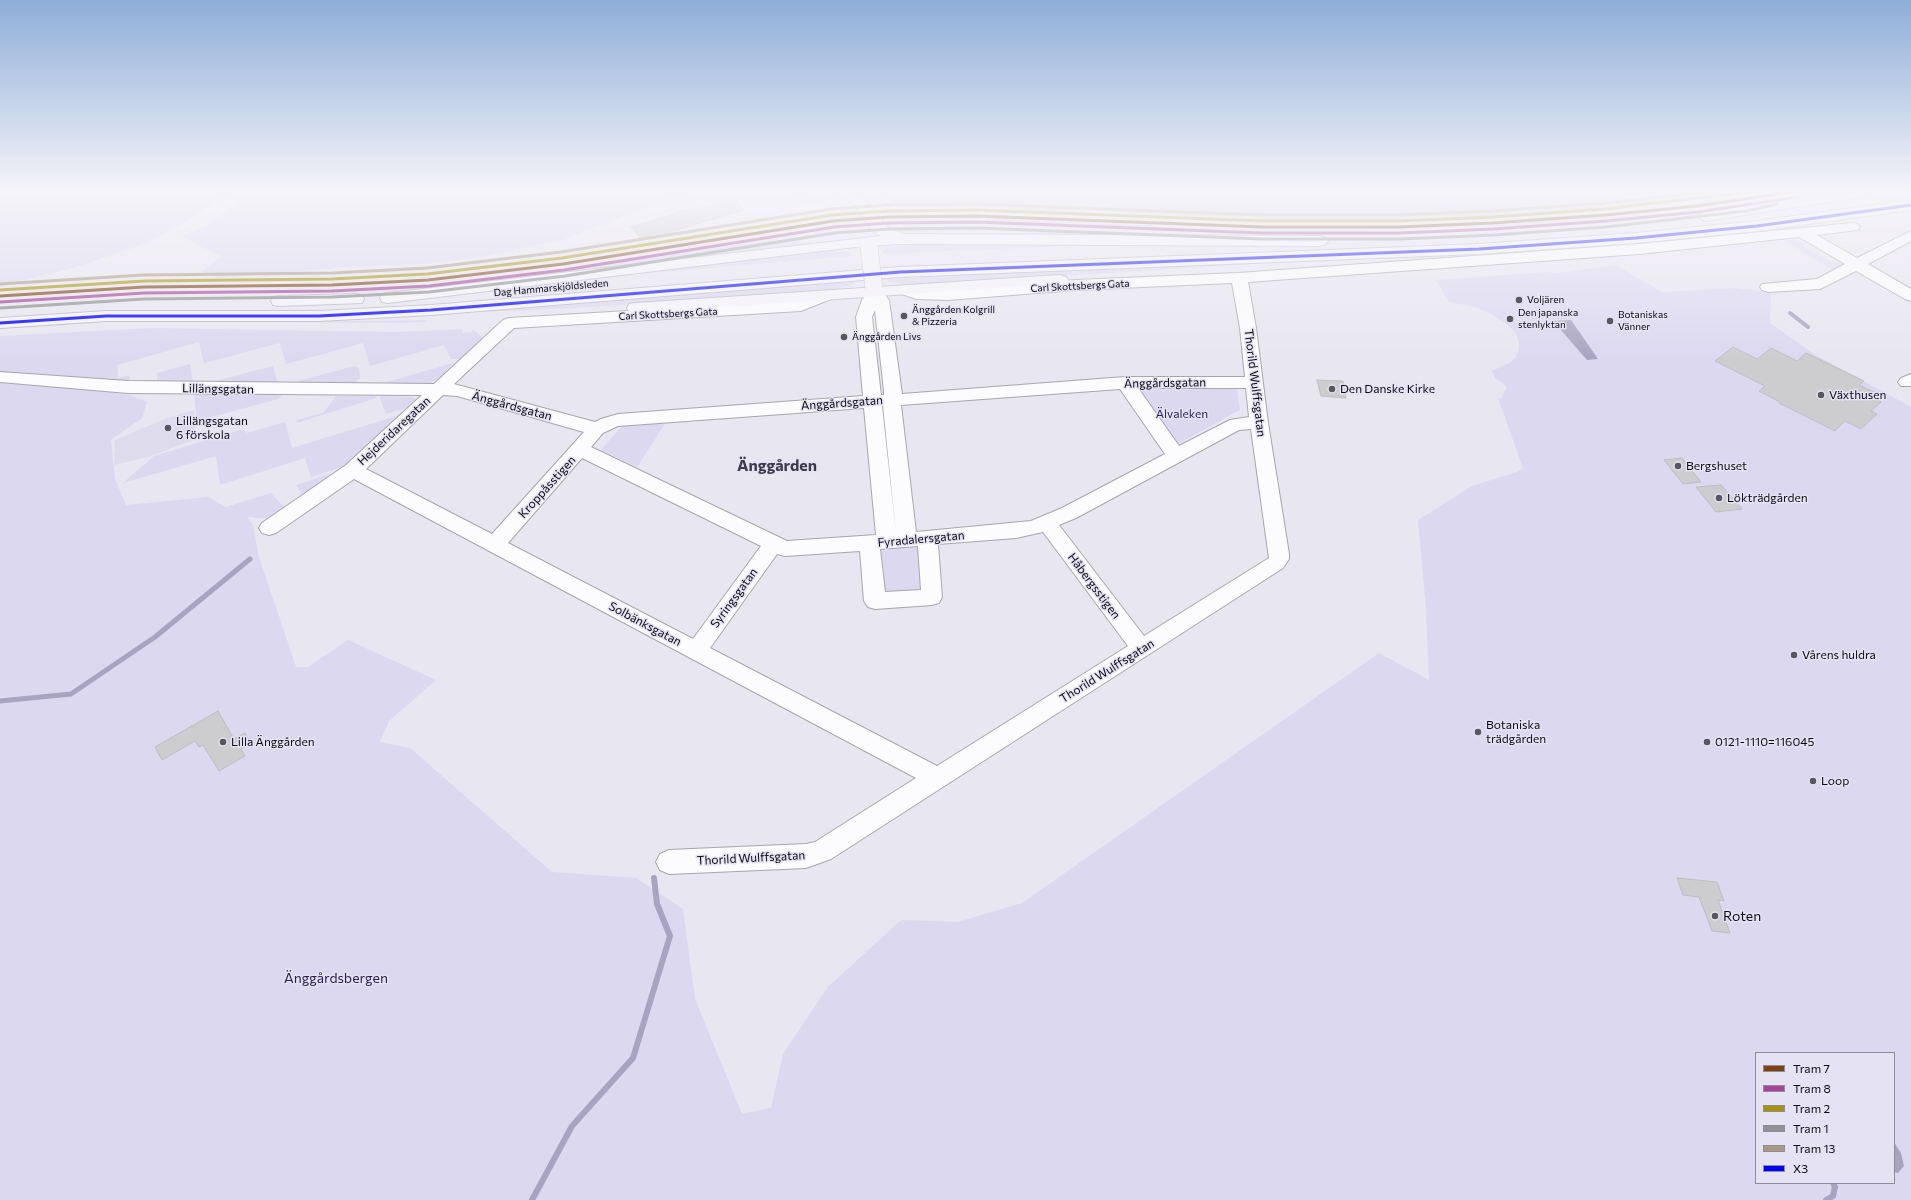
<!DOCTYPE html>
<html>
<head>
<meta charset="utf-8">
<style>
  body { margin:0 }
  #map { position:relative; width:1911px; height:1200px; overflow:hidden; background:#e8e6f0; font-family:Commissioner,sans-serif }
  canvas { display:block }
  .legend { position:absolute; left:1755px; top:1052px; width:140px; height:132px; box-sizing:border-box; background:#e5e2f4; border:1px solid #8e8c99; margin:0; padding:5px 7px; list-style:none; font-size:12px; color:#0b0a10 }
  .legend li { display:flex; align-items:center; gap:8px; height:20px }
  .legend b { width:20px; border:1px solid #8e8c99 }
</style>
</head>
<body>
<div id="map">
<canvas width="1911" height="1200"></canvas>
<ul class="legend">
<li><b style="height:5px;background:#7d4313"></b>Tram 7</li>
<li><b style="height:5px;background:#a54499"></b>Tram 8</li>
<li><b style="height:5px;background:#a89308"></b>Tram 2</li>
<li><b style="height:5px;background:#919193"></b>Tram 1</li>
<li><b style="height:5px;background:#a99984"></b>Tram 13</li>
<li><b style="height:5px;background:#00f"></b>X3</li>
</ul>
</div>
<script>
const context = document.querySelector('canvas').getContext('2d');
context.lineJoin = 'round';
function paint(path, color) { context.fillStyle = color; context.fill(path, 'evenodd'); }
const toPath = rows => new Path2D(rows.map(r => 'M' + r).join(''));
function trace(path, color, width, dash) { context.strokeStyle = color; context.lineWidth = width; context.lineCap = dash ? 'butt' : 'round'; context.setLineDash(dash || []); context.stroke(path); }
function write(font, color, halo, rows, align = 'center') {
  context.font = font + ' Commissioner,sans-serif'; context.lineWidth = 3; context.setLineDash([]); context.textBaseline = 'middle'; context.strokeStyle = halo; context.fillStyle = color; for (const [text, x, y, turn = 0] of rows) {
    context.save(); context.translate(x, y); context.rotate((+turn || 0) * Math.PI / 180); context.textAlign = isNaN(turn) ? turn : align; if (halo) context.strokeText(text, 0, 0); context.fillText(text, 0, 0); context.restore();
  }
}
paint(toPath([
  [194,410,196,439,151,456,114,465,115,440,167,418]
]), '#dedbec');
paint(toPath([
  [0,192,230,192,183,224,136,247,73,268,0,286],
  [241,192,688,192,562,240,482,257,423,264,338,268,218,278,201,272,222,256,211,252,182,236,208,224,225,212,235,203],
  [793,192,805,192,829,204,811,205,801,203,799,201,803,199],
  [860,192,1727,192,1669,202,1631,206,1493,217,1392,221,1332,221,1243,220,1084,210,1033,211,988,207,899,206,888,199,872,202],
  [1648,214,1560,222,1491,226,1349,231,1138,230,988,225,985,222,986,218,1218,229,1351,230,1470,227],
  [916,219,982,221,982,222,976,224,888,225,887,223],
  [919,227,946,227,969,228,957,231,928,232,901,232,893,228],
  [1044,231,1224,235,1296,235,1296,237,1024,234],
  [1792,240,1808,243,1802,245,1832,263,1839,261,1843,265,1834,271,1784,241],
  [765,241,822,242,431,289,311,295,427,287,503,279],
  [904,242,1066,244,1067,246,883,254,883,251,887,248,905,246],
  [835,248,836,251,849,252,852,256,628,275,538,284],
  [1327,259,910,286,889,282,886,279],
  [1616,265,1662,292,1735,288,1756,290,1771,294,1770,323,1814,354,1911,407,1911,1200,0,1200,0,336,153,328,396,332,463,329,462,333,472,332,473,329,483,338,461,359,451,359,444,345,370,366,363,343,286,364,280,343,204,363,199,342,117,365,118,378,129,375,131,381,127,384,103,381,97,391,130,395,147,402,142,418,111,440,115,479,126,505,208,497,226,507,271,493,286,509,273,519,247,517,253,525,258,554,296,667,308,667,348,640,436,680,389,721,380,742,410,748,552,872,636,878,683,909,695,999,742,1114,771,1108,783,1054,828,987,901,920,958,922,1022,903,1379,653,1429,680,1426,609,1418,520,1472,486,1517,472,1523,468,1498,398,1501,399,1507,387,1495,378,1492,371,1511,362,1516,357,1519,349,1519,341,1516,334,1508,325,1490,313,1475,307,1449,302,1436,280,1547,272,1556,273],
  [1756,1053,1894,1053,1894,1183,1756,1183],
  [855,281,854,284,837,289,834,292,540,310,474,312,470,311,518,309],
  [209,319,351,321,427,320,426,322,399,323,118,321,0,329,0,327,102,320],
  [453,363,440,378,431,383,420,386,373,386],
  [190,364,193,384,157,384,157,373],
  [273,366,278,384,204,384],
  [354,366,359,368,360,379,357,380,358,386,288,384],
  [1237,389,1240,410,1174,446,1135,390],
  [197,392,285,392,278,399,197,421,194,396],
  [336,396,375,396,376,398,297,423,296,420,323,413],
  [381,396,413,397,416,400,411,407,386,414,380,398],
  [400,415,348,465,311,477,305,458,220,485,216,456,123,483,154,456,243,429,247,433,285,422,292,448],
  [666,422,637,467,601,450,622,426],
  [342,470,303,496,296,485],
  [919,547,924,590,885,596,876,549]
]), '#dbd8f0');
paint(toPath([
  [1571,320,1598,359,1587,360,1553,321],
  [1894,1142,1901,1153,1904,1166,1898,1173,1894,1172]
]), '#a8a4c0');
trace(toPath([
  [1790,313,1808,327]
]), '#a8a4c0', 4);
trace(toPath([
  [0,701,71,694,155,637,250,559]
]), '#a8a4c0', 5);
trace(toPath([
  [532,1200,572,1126,633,1058,670,936,657,904,654,878],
  [1826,1200,1833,1196,1835,1187,1833,1183]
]), '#a8a4c0', 6);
const building = toPath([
  [734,198,744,210,642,240,631,227,694,208,696,210,734,198],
  [1733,347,1757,359,1771,348,1797,361,1806,353,1864,381,1859,385,1876,393,1872,397,1881,402,1871,411,1877,414,1861,429,1845,421,1835,431,1779,403,1780,402,1759,391,1765,386,1715,361,1733,347],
  [1317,380,1343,381,1346,398,1321,396,1317,380],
  [1682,458,1693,472,1701,482,1683,484,1664,460,1682,458],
  [1721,485,1742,509,1716,512,1696,487,1721,485],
  [218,711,234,739,245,733,251,743,241,749,245,756,219,771,203,745,199,747,195,741,162,760,155,747,218,711],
  [1677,878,1717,882,1724,901,1718,900,1730,933,1712,931,1699,897,1683,895,1677,878]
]);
paint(building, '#cdccce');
trace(building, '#bfbfc0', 1);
const minor = toPath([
  [1853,223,1858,224,1860,227,1858,230,1817,235,1857,258,1911,231,1911,241,1868,264,1911,289,1911,301,1905,299,1856,271,1820,289,1768,292,1762,290,1760,287,1762,284,1817,279,1845,264,1799,237,1639,254,1248,282,1256,328,1268,423,1289,554,1289,559,1283,568,831,859,806,868,669,874,660,870,656,862,660,854,669,850,806,844,815,842,916,778,354,479,276,533,269,535,262,533,259,528,262,523,346,465,422,395,128,393,0,382,0,372,128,381,434,384,503,320,509,318,798,301,825,291,831,293,833,296,831,299,801,311,514,328,454,384,595,422,601,419,618,414,863,396,856,317,862,300,869,290,875,288,881,290,889,300,902,394,1125,377,1245,377,1240,328,1232,283,1076,290,948,300,916,299,899,293,897,290,899,287,905,285,918,289,948,290,1076,280,1238,273,1639,244,1853,223],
  [875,310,884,391,884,395,881,395,872,317,875,310],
  [1138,388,1246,388,1249,417,1230,420,1179,446,1138,388],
  [1120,389,1165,454,1062,508,1031,521,916,532,901,405,1120,389],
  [443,395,457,396,584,432,492,534,366,469,443,395],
  [882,406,883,406,896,533,882,406],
  [864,408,876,535,787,541,591,447,603,433,618,426,864,408],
  [1251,429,1269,558,1144,636,1059,525,1076,518,1239,430,1251,429],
  [582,458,761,546,693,639,508,543,582,458],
  [1043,532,1128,646,937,766,710,648,777,554,785,556,860,551,864,601,868,607,875,609,932,605,939,603,942,597,938,544,1016,538,1043,532],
  [918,546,921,590,885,592,880,549,918,546],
  [1911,374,1911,386,1901,386,1898,382,1901,378,1911,374]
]);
const major = toPath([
  [837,192,854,192,865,200,886,226,903,234,1320,236,1326,238,1328,241,1326,244,1320,246,900,244,855,247,388,303,382,302,380,298,382,294,388,293,881,236,874,232,855,206,837,192],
  [1837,192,1874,192,1872,195,1867,196,1706,221,1701,219,1698,216,1701,213,1706,211,1837,192],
  [1911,200,1911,210,1757,231,1636,243,1479,254,900,277,431,315,319,321,106,321,0,328,0,318,106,311,319,311,431,305,900,267,1479,244,1636,233,1757,221,1911,200],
  [1060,275,1066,277,1068,280,1066,283,635,313,629,312,627,308,629,304,635,303,1060,275],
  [356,294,362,295,364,299,362,303,279,306,273,305,271,301,273,297,279,296,356,294]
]);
trace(minor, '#a7a6ad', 2);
trace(major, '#bab8c3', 2);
paint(minor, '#fcfbfd');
paint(major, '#f6f4f9');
const majorBridge = toPath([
  [869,247,874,288]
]);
trace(majorBridge, '#bab8c3', 18, []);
trace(majorBridge, '#f6f4f9', 17);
trace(toPath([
  [0,323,106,316,319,316,431,310,900,272,1479,249,1636,238,1757,226,1911,205]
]), '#00f', 3);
trace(toPath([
  [0,296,144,287,332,285,428,280,563,264,833,221,888,217,977,216,1262,227,1399,227,1493,223,1605,215,1697,206,1790,192]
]), '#7d4313', 3);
trace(toPath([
  [0,302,144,293,332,291,429,286,564,270,834,227,888,223,977,222,1262,233,1399,233,1493,229,1606,221,1698,212,1791,198]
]), '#a54499', 3);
trace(toPath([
  [0,290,144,281,332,279,427,274,562,258,832,215,888,211,977,210,1262,221,1399,221,1493,217,1604,209,1748,192]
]), '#a89308', 3);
trace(toPath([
  [1,308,144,299,332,297,429,292,565,276,834,233,889,229,977,228,1262,239,1400,239,1494,235,1606,227,1746,211,1777,204]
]), '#919193', 3);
trace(toPath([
  [0,284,143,275,332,273,427,268,561,252,831,209,887,205,977,204,1262,215,1399,215,1492,211,1604,203,1709,192]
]), '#a99984', 3);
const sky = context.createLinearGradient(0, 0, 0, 360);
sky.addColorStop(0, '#8eaed8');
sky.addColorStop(0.53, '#f5f4f8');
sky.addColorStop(1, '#f5f4f800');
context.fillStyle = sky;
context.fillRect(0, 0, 1911, 360);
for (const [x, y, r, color] of [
  [1519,300,4,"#58575e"],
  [904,316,4,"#58575e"],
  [1510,319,4,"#58575e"],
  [1610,321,4,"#58575e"],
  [844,337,4,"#58575e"],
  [1332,389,4,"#58575e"],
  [1821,395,4,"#58575e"],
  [168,428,4,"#58575e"],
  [1678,466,4,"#58575e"],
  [1719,498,4,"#58575e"],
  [1794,655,4,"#58575e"],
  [1478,732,4,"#58575e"],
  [223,742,4,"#58575e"],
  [1707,742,4,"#58575e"],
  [1813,781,4,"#58575e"],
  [1715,916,4,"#58575e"]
]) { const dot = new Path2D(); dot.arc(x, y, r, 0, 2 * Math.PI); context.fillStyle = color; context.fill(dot); trace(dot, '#e5e2f4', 1.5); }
write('10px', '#0b0a10', '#e5e2f4', [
  ["Carl Skottsbergs Gata",1080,286,-3],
  ["Dag Hammarskjöldsleden",551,288,-5],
  ["Carl Skottsbergs Gata",668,314,-3]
]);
write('10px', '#0b0a10', '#e5e2f4', [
  ["Voljären",1527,300],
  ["Änggården Kolgrill",912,310],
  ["& Pizzeria",912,322],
  ["Den japanska",1518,313],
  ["stenlyktan",1518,325],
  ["Botaniskas",1618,315],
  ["Vänner",1618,327],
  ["Änggården Livs",852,337]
], 'left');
write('12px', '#0b0a10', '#e5e2f4', [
  ["Änggårdsgatan",1165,383,-1],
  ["Thorild Wulffsgatan",1255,383,83],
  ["Lillängsgatan",218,389,1],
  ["Änggårdsgatan",842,403,-4],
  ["Änggårdsgatan",512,406,15],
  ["Hejderidaregatan",394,431,-43],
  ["Kroppåsstigen",547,487,-48],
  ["Fyradalersgatan",921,539,-5],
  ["Håbergsstigen",1094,586,53],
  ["Syringsgatan",734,598,-54],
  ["Solbänksgatan",645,624,28],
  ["Thorild Wulffsgatan",1107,671,-32],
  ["Thorild Wulffsgatan",751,858,-3]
]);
write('12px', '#0b0a10', '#e5e2f4', [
  ["Den Danske Kirke",1340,389],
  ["Växthusen",1829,395],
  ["Lillängsgatan",176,421],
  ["6 förskola",176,435],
  ["Bergshuset",1686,466],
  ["Lökträdgården",1727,498],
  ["Vårens huldra",1802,655],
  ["Botaniska",1486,725],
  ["trädgården",1486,739],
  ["Lilla Änggården",231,742],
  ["0121-1110=116045",1715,742],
  ["Loop",1821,781]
], 'left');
write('12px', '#2b204f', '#e5e2f4', [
  ["Älvaleken",1182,414]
]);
write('14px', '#0b0a10', '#e5e2f4', [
  ["Roten",1723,916]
], 'left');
write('14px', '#2b204f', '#e5e2f4', [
  ["Änggårdsbergen",336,978]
]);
write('bold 16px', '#3c3a47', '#e5e2f4', [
  ["Änggården",777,466]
]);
</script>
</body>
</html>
